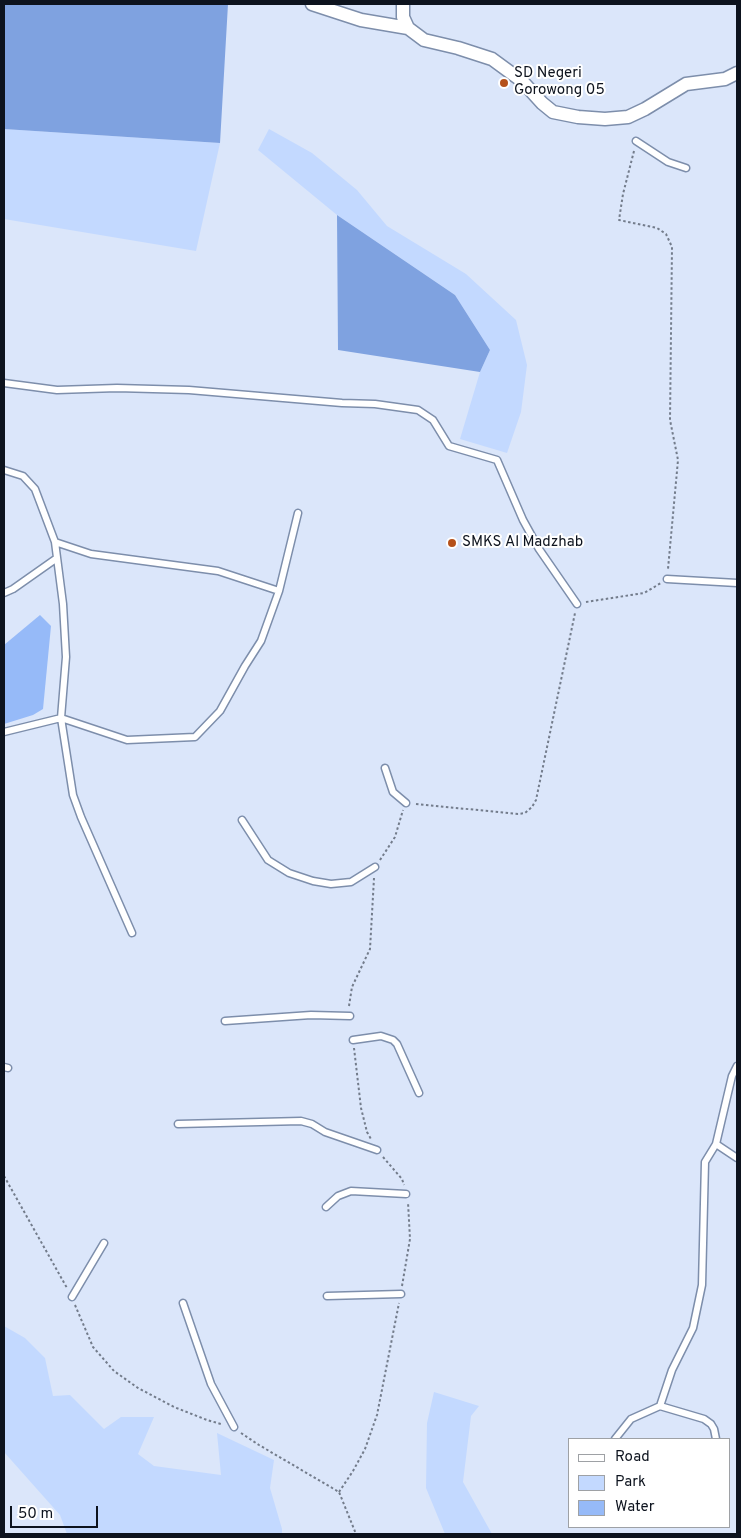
<!DOCTYPE html>
<html>
<head>
<meta charset="utf-8">
<style>
  body { margin:0 }
  #map { position:relative; width:741px; height:1538px; overflow:hidden; background:#dbe6fa; font-family:Overpass,sans-serif }
  canvas { display:block }
  .frame { position:absolute; inset:0; border:5px solid #0d131e; pointer-events:none }
  .legend { position:absolute; left:568px; top:1438px; width:162px; height:90px; box-sizing:border-box; background:#fff; border:1px solid #9ea1a5; margin:0; padding:6px 9px; list-style:none; font-size:15px; color:#0d131e }
  .legend li { display:flex; align-items:center; gap:10px; height:25px }
  .legend b { width:25px; border:1px solid #9ea1a5 }
  .scale { position:absolute; left:10px; top:1506px; width:88px; height:22px; box-sizing:border-box; border:2px solid #0d131e; border-top:0; padding-left:6px; font-size:15px; line-height:18px; white-space:nowrap; color:#0d131e; -webkit-text-stroke:4px #fff; paint-order:stroke }
</style>
</head>
<body>
<div id="map">
<canvas width="741" height="1538"></canvas>
<div class="frame"></div>
<ul class="legend">
<li><b style="height:6px;background:#fff"></b>Road</li>
<li><b style="height:14px;background:#c3d9ff"></b>Park</li>
<li><b style="height:14px;background:#96baf8"></b>Water</li>
</ul>
<div class="scale">50 m</div>
</div>
<script>
const context = document.querySelector('canvas').getContext('2d');
context.lineJoin = 'round';
function paint(path, color) { context.fillStyle = color; context.fill(path, 'evenodd'); }
const toPath = rows => new Path2D(rows.map(r => 'M' + r).join(''));
function trace(path, color, width, dash) { context.strokeStyle = color; context.lineWidth = width; context.lineCap = dash ? 'butt' : 'round'; context.setLineDash(dash || []); context.stroke(path); }
function write(font, color, halo, rows, align = 'center') {
  context.font = font + ' Overpass,sans-serif'; context.lineWidth = 4; context.setLineDash([]); context.textBaseline = 'middle'; context.strokeStyle = halo; context.fillStyle = color; for (const [text, x, y, turn = 0] of rows) {
    context.save(); context.translate(x, y); context.rotate((+turn || 0) * Math.PI / 180); context.textAlign = isNaN(turn) ? turn : align; if (halo) context.strokeText(text, 0, 0); context.fillText(text, 0, 0); context.restore();
  }
}
paint(toPath([
  [4,129,220,143,196,251,4,219],
  [269,129,312,153,357,190,387,226,466,274,516,320,527,365,521,412,507,453,460,439,480,372,490,350,455,295,337,215,258,150],
  [4,1326,25,1338,45,1358,53,1396,70,1395,104,1429,121,1417,154,1417,138,1454,154,1466,221,1475,217,1433,274,1460,270,1488,282,1529,282,1534,67,1534,60,1515,4,1452],
  [434,1392,479,1406,471,1416,463,1482,492,1534,445,1534,426,1488,427,1423]
]), '#c3d9ff');
paint(toPath([
  [4,4,228,4,220,143,4,129],
  [337,215,455,295,490,350,480,372,338,350]
]), '#7fa2e0');
paint(toPath([
  [40,615,51,626,43,709,33,715,4,724,4,645]
]), '#96baf8');
const lane = toPath([
  [636,141,668,162,686,168],
  [4,383,57,390,117,388,189,390,342,403,375,404,418,410,433,420,449,446,497,460,523,520,539,549,577,604],
  [4,470,23,476,35,489,55,542,63,604,66,657,61,718,4,732],
  [55,542,91,554,218,571,279,591],
  [667,579,737,583],
  [4,593,13,589,57,558],
  [385,768,393,792,406,803],
  [242,820,268,860,289,873,313,881,331,884,351,882,375,867],
  [132,933,81,817,73,795,61,718,127,740,195,737,220,711,245,666,261,641,279,591,298,513],
  [225,1021,311,1015,350,1016],
  [353,1040,381,1036,393,1040,397,1044,419,1093],
  [4,1067,8,1068],
  [178,1124,301,1121,312,1124,325,1132,377,1150],
  [716,1144,737,1158],
  [326,1207,338,1196,351,1191,406,1194],
  [327,1296,401,1294],
  [72,1297,104,1243],
  [183,1303,211,1384,234,1427],
  [660,1406,704,1419,711,1424,714,1429,716,1439],
  [615,1439,631,1419,660,1406,672,1370,693,1328,702,1285,705,1162,716,1144,732,1076,737,1066]
]);
const street = toPath([
  [312,4,361,20,408,28,424,40,458,48,492,59,522,81,542,103,553,112,578,117,605,119,628,117,645,109,686,84,725,79,737,73],
  [403,4,403,17,408,28]
]);
trace(lane, '#7d8eab', 9);
trace(street, '#7d8eab', 15);
trace(toPath([
  [634,151,623,194,619,220,657,228,666,234,672,247,670,420,678,460,668,569],
  [586,602,644,593,661,583],
  [416,804,518,814,525,813,532,807,536,800,575,613],
  [380,860,395,837,403,810],
  [349,1006,352,987,370,949,374,878],
  [354,1048,361,1108,367,1132,371,1139],
  [383,1157,402,1179,404,1185],
  [4,1176,67,1288],
  [402,1286,410,1239,408,1202],
  [75,1305,93,1347,114,1371,138,1388,174,1407,207,1420,221,1424],
  [241,1433,259,1445,339,1492,356,1534],
  [339,1492,353,1471,365,1449,377,1415,399,1303]
]), '#737c8b', 2, [2.5, 2.5]);
trace(lane, '#fff', 6);
trace(street, '#fff', 12);
for (const [x, y, r, color] of [
  [504,83,5,"#b5511b"],
  [452,543,5,"#b5511b"]
]) { const dot = new Path2D(); dot.arc(x, y, r, 0, 2 * Math.PI); context.fillStyle = color; context.fill(dot); trace(dot, '#fff', 2); }
write('15px', '#0d131e', '#fff', [
  ["SD Negeri",514,74],
  ["Gorowong 05",514,91],
  ["SMKS Al Madzhab",462,543]
], 'left');
</script>
</body>
</html>
